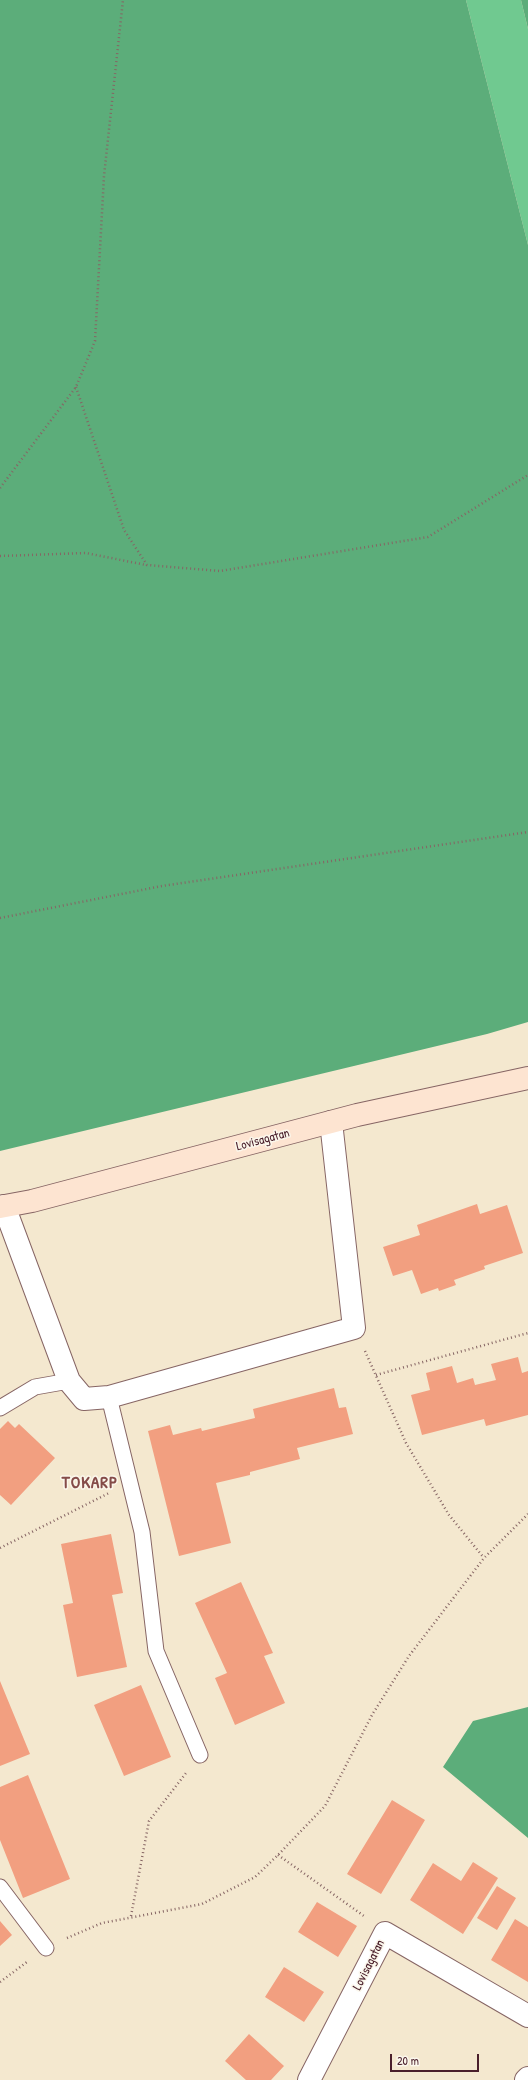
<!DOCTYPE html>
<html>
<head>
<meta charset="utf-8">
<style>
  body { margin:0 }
  #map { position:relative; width:528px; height:2080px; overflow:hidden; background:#f4e8cf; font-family:"Patrick Hand",sans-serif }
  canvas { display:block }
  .scale { position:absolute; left:390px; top:2054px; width:89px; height:18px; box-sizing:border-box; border:2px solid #4a1f2b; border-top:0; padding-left:5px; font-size:12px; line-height:14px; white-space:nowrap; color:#4a1f2b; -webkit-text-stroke:3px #fbf7ec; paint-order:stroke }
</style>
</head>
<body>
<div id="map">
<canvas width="528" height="2080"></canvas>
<div class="scale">20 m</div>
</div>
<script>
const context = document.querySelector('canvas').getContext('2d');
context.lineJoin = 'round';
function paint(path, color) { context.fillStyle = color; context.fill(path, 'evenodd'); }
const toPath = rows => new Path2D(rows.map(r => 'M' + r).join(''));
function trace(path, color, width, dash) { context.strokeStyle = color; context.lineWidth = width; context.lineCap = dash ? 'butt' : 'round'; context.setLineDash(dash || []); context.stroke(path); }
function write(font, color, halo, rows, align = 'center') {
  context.font = font + ' "Patrick Hand",sans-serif'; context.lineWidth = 3; context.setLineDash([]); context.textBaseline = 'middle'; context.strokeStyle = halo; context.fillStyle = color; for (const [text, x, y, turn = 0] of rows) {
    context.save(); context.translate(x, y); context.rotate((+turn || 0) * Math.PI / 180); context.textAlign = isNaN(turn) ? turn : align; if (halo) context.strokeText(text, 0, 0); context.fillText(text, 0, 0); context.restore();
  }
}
paint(toPath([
  [466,0,521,0,528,29,528,245]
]), '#70c990');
paint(toPath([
  [0,0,466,0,528,245,528,1022,487,1034,0,1151],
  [521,0,528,0,528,29],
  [528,1707,528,1838,443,1767,473,1721]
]), '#5cad7a');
paint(toPath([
  [477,1204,480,1214,507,1205,523,1253,484,1266,485,1269,454,1280,456,1285,439,1291,438,1288,421,1294,412,1270,393,1276,383,1247,420,1235,417,1225],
  [518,1357,522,1373,528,1371,528,1415,486,1426,484,1419,422,1435,411,1395,430,1390,426,1373,452,1366,457,1383,473,1378,475,1385,496,1380,491,1364],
  [334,1388,339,1408,346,1407,353,1434,297,1448,300,1459,250,1472,250,1475,216,1483,231,1543,179,1556,148,1431,170,1425,173,1435,201,1428,202,1431,255,1418,253,1409],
  [8,1421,15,1428,19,1424,55,1458,11,1505,0,1495,0,1429],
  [111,1534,123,1593,112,1595,127,1667,77,1677,63,1605,73,1603,61,1544],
  [241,1582,273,1653,264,1656,285,1703,235,1725,215,1678,227,1673,195,1603],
  [0,1681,30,1754,0,1766],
  [141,1685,171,1757,124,1776,94,1705],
  [28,1775,70,1879,23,1898,0,1840,0,1787],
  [392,1800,425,1820,381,1894,347,1874],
  [473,1862,498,1878,463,1934,410,1900,433,1863,461,1881],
  [497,1886,516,1898,497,1930,477,1918],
  [317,1902,357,1926,338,1957,298,1932],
  [515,1919,528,1927,528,1982,491,1960],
  [0,1921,12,1935,0,1946],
  [284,1967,324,1992,304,2022,265,1997],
  [249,2034,284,2066,271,2080,246,2080,225,2061]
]), '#f29f80');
const lane = toPath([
  [109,1397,142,1532,156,1651,200,1755],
  [0,1408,35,1387,69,1381],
  [0,1887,46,1948]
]);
const street = toPath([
  [4,1206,69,1381,84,1399,109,1397,354,1328,331,1122],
  [309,2080,385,1933,528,2016],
  [526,2080,528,2078]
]);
const secondary = toPath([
  [0,1207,32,1201,357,1115,528,1078]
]);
trace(lane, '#866564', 17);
trace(street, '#866564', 24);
trace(secondary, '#866564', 24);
trace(toPath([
  [76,387,124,530,147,565,220,571,428,537,528,475],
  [0,488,76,387,95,341,104,176,123,0],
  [0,556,86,553,146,565],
  [0,918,162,886,528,832],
  [365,1351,406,1443,449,1515,484,1558],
  [376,1375,528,1333],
  [0,1548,109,1493],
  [278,1855,364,1916],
  [131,1916,149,1821,186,1773],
  [67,1938,102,1923,202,1904,255,1877,278,1855,325,1806,372,1715,409,1656,484,1558,528,1514],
  [0,1982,27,1962]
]), '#866564', 2.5, [1, 3]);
trace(lane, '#fff', 15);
trace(street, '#fff', 22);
trace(secondary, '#fde4d1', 22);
write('13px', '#4a1f2b', '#fbf7ec', [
  ["Lovisagatan",263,1140,-15],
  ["Lovisagatan",369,1965,-63]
]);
context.letterSpacing = '1px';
write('bold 17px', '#854c49', '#fbf7ec', [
  ["TOKARP",90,1483]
]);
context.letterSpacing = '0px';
</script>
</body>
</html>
